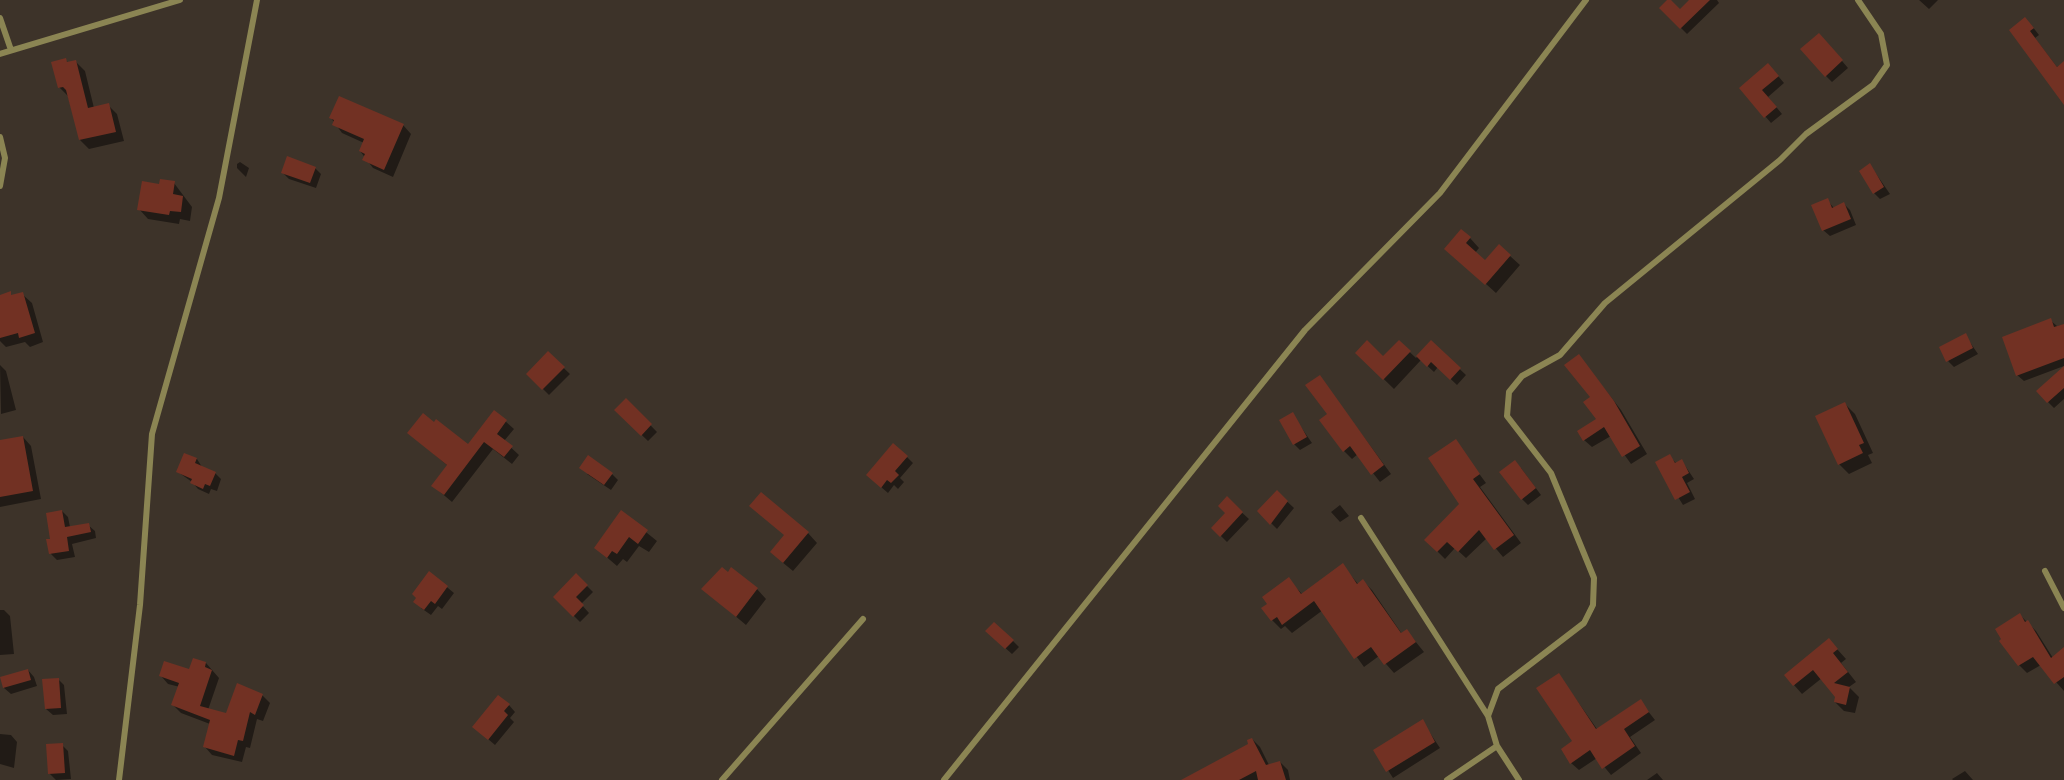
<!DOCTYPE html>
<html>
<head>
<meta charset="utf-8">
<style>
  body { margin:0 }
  canvas { display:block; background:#3d3329 }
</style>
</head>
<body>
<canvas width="2064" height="780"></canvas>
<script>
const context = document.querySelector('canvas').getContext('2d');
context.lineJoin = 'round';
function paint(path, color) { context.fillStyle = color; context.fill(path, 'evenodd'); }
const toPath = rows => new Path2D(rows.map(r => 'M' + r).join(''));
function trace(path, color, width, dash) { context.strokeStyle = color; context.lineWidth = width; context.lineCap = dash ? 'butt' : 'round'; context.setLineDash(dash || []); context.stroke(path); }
paint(toPath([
  [1669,0,1680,11,1691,0,1717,0,1719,3,1687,34,1661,8],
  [1919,0,1938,0,1929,9],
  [2032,26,2039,35,2035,38,2057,67,2064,62,2064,101,2011,30],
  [1825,41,1848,68,1832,82,1826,76],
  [65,60,69,63,76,62,85,71,94,108,108,105,117,114,124,141,89,149,80,140,68,96,59,87],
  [1774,71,1784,83,1768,97,1782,114,1771,123,1741,88],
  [331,118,403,125,411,134,393,177,373,168,360,151,364,143,342,133],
  [240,162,249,168,246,177,237,168,237,164],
  [1870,165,1890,194,1880,199,1874,193],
  [315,168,321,174,316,188,289,179,283,173],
  [174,183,192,207,190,221,180,219,179,224,148,219,139,209,161,186],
  [1827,200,1834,208,1844,204,1850,210,1856,225,1830,236,1823,230],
  [1470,238,1479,248,1475,253,1485,262,1510,256,1520,265,1496,293,1447,249],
  [22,294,32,303,43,342,30,347,25,342,6,347,0,341,0,301],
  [2050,320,2057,326,2064,325,2064,366,2024,381,2017,375],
  [1965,335,1978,354,1954,367,1948,361],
  [1399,342,1416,358,1431,342,1466,375,1457,385,1438,367,1434,372,1421,360,1394,389,1357,353,1383,358],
  [548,353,570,374,549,395,528,374],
  [1579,356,1621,410,1647,454,1631,464,1611,436,1592,447,1584,440,1598,419],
  [0,365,6,371,16,410,1,414],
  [1319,376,1391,474,1380,482,1358,454,1352,459,1344,451,1329,415],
  [2064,380,2064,399,2054,408,2048,402],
  [626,400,657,432,648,441,616,410],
  [1845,404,1855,414,1873,453,1868,455,1872,463,1849,474,1839,464],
  [495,412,514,429,504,441,519,455,512,464,493,449,452,502,433,486,448,466,409,433,468,446],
  [1292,414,1312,443,1300,450,1294,444],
  [23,437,31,446,41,499,0,507,0,442],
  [1455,441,1486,483,1480,487,1521,543,1503,557,1487,538,1466,558,1455,548,1445,559,1426,540,1461,504],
  [185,455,197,459,202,467,215,473,221,479,217,491,211,489,209,494,198,489,192,482,178,472],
  [1669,456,1677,464,1682,461,1694,479,1687,483,1695,499,1683,505,1657,463],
  [907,457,913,463,900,478,904,482,898,489,894,485,888,493,874,481],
  [1521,468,1541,495,1528,505,1522,499],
  [587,474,612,474,618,480,611,490],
  [1277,492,1294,508,1277,529,1259,511],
  [1227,499,1249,519,1227,542,1213,528,1227,514],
  [1340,505,1349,516,1340,522,1331,512],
  [62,511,68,517,70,527,88,525,95,531,96,538,72,544,75,557,57,560,51,554],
  [621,512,657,541,649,552,639,546,627,562,623,559,617,566,596,548],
  [808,533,817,543,793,571,782,562,786,536],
  [1342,565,1359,585,1363,581,1372,590,1402,634,1407,631,1424,652,1394,673,1379,656,1364,667,1323,610,1292,633,1285,626,1281,629,1272,620,1288,579,1302,594],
  [430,573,454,593,442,609,438,606,431,615,421,608],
  [728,574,757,589,766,599,746,625,703,589],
  [576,575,593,592,581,604,589,613,580,622,555,597],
  [0,610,4,610,10,616,14,654,0,655],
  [2020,615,2036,631,2053,658,2064,650,2064,691,2041,665,2027,673,2019,665],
  [993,637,1013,641,1019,647,1012,654],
  [1829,640,1846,659,1841,663,1856,682,1849,687,1859,697,1855,713,1844,711,1835,702,1837,697,1822,678,1802,694,1794,685],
  [206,663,219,678,208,710,227,714,262,695,270,703,263,721,257,719,250,748,246,747,242,762,212,755,205,747,210,724,181,713,173,705,180,687,168,684,161,676,190,671],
  [28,670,34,677,37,686,11,694,4,688,2,678],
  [1559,675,1597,729,1640,701,1655,720,1630,737,1641,753,1611,775,1597,758,1579,770,1571,763,1574,742],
  [58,679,64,685,67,714,53,715,46,709],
  [509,705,515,712,510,718,514,722,495,745,474,727],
  [1422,721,1440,748,1393,778,1375,750],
  [0,734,11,735,17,742,14,768,0,764],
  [1252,739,1260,747,1269,765,1280,762,1288,770,1290,780,1184,780,1250,745],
  [62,745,68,751,71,779,56,780,49,773],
  [1965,771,1973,780,1953,780,1952,779],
  [1657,773,1663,780,1647,780]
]), '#0007');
paint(toPath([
  [1667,0,1671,0,1680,9,1689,0,1710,0,1680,29,1659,8],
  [2025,17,2034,28,2030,31,2057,67,2064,61,2064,105,2009,30],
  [1819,33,1843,60,1825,77,1800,49],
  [66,58,67,62,76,60,88,108,109,103,116,132,79,140,66,90,63,87,58,88,51,62],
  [1768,63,1779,76,1762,90,1777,107,1764,118,1739,88],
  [339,96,404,124,384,170,362,160,365,154,359,151,364,139,332,125,334,120,329,118],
  [287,156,316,167,310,183,281,173],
  [1870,163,1884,187,1873,194,1859,171],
  [160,179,175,181,173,194,183,196,181,212,170,211,169,215,137,210,142,181,159,184],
  [1828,198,1832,208,1844,202,1851,219,1822,231,1811,205],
  [1461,229,1471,237,1466,243,1485,260,1499,244,1511,255,1485,285,1444,249],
  [11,291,11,295,23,292,35,333,19,338,18,333,0,338,0,295],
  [2051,318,2054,327,2064,324,2064,358,2016,376,2002,337],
  [1966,333,1973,348,1946,362,1939,347],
  [1367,340,1383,356,1399,340,1411,351,1383,380,1355,353],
  [1431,340,1461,368,1450,380,1431,362,1427,367,1416,356],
  [548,351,565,367,542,390,526,374],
  [1579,354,1614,401,1640,446,1622,457,1604,427,1583,441,1577,431,1596,419,1583,402,1590,397,1564,365],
  [2064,366,2064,388,2047,403,2036,391],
  [1320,375,1384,465,1371,475,1350,446,1343,452,1319,420,1327,414,1305,385],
  [626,398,652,424,641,436,614,410],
  [1845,402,1864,443,1859,445,1863,453,1838,465,1815,416],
  [494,410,507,420,497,434,513,446,504,457,484,442,444,495,431,486,447,465,407,433,423,413,434,422,436,419,468,444],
  [1293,412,1307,437,1293,445,1279,420],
  [23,436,33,491,0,497,0,440],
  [1456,439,1480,474,1473,479,1514,535,1494,550,1479,530,1458,552,1447,542,1437,552,1424,540,1459,504,1428,458],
  [893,443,908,456,895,471,899,475,891,483,887,480,881,488,866,475],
  [184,453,197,458,195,463,216,472,210,486,205,484,203,489,190,483,192,479,176,472],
  [1670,454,1675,463,1682,459,1689,473,1682,477,1690,492,1675,500,1655,462],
  [588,455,613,473,604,485,579,468],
  [1515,460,1536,488,1521,500,1499,472],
  [1277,490,1288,501,1270,525,1257,511],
  [761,492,809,532,783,563,770,552,784,535,749,506],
  [1227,496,1243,512,1220,537,1211,528,1225,513,1218,506],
  [62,510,65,527,89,523,91,532,67,537,69,551,49,554,46,539,50,539,46,513],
  [621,510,648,530,638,544,629,537,617,554,612,551,607,558,594,548],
  [1343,563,1357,584,1363,579,1401,633,1407,629,1416,642,1384,665,1371,647,1354,659,1314,601,1282,625,1277,617,1271,621,1261,608,1267,604,1262,597,1289,577,1301,594],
  [722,567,728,572,731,567,758,588,736,617,701,589],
  [429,571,448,586,435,604,431,601,424,610,413,602,416,598,412,594],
  [576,573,588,585,576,597,584,605,573,617,553,597],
  [2020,613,2025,622,2028,620,2051,658,2064,647,2064,677,2054,684,2033,657,2018,666,1999,641,2001,639,1995,629],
  [994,622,1014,640,1005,649,985,631],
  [1829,638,1838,649,1833,653,1848,672,1834,683,1850,687,1846,705,1834,702,1835,697,1813,670,1793,686,1784,675],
  [193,658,206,662,205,667,212,670,200,706,226,713,237,683,263,694,255,715,250,712,243,741,238,740,234,756,203,747,210,720,171,705,179,683,159,676,164,661,189,669],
  [28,669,31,680,3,688,0,677],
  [1559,673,1596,729,1641,699,1649,712,1624,729,1635,746,1602,769,1590,750,1570,764,1561,749,1572,741,1536,688],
  [59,678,61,708,45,709,42,679],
  [498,695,510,704,504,711,508,715,488,740,472,727],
  [1423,719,1435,742,1386,772,1373,750],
  [1252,738,1266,765,1280,761,1286,780,1258,780,1256,771,1239,780,1181,780,1248,744,1247,740],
  [63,743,65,773,48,774,46,744]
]), '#723123');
trace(toPath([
  [0,18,11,50],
  [0,54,180,0],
  [0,137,5,158,0,186],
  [1361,518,1488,716],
  [2045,571,2064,608],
  [119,780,140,605,152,434,219,198,257,0],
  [722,780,863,619],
  [944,780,1305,330,1440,193,1586,0],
  [1447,780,1497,746],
  [1519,780,1497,746,1488,716,1498,689,1584,623,1593,605,1594,578,1551,473,1507,416,1509,392,1522,376,1560,355,1605,303,1780,160,1806,134,1873,85,1887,65,1881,34,1858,0]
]), '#8b8553', 6);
</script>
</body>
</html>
